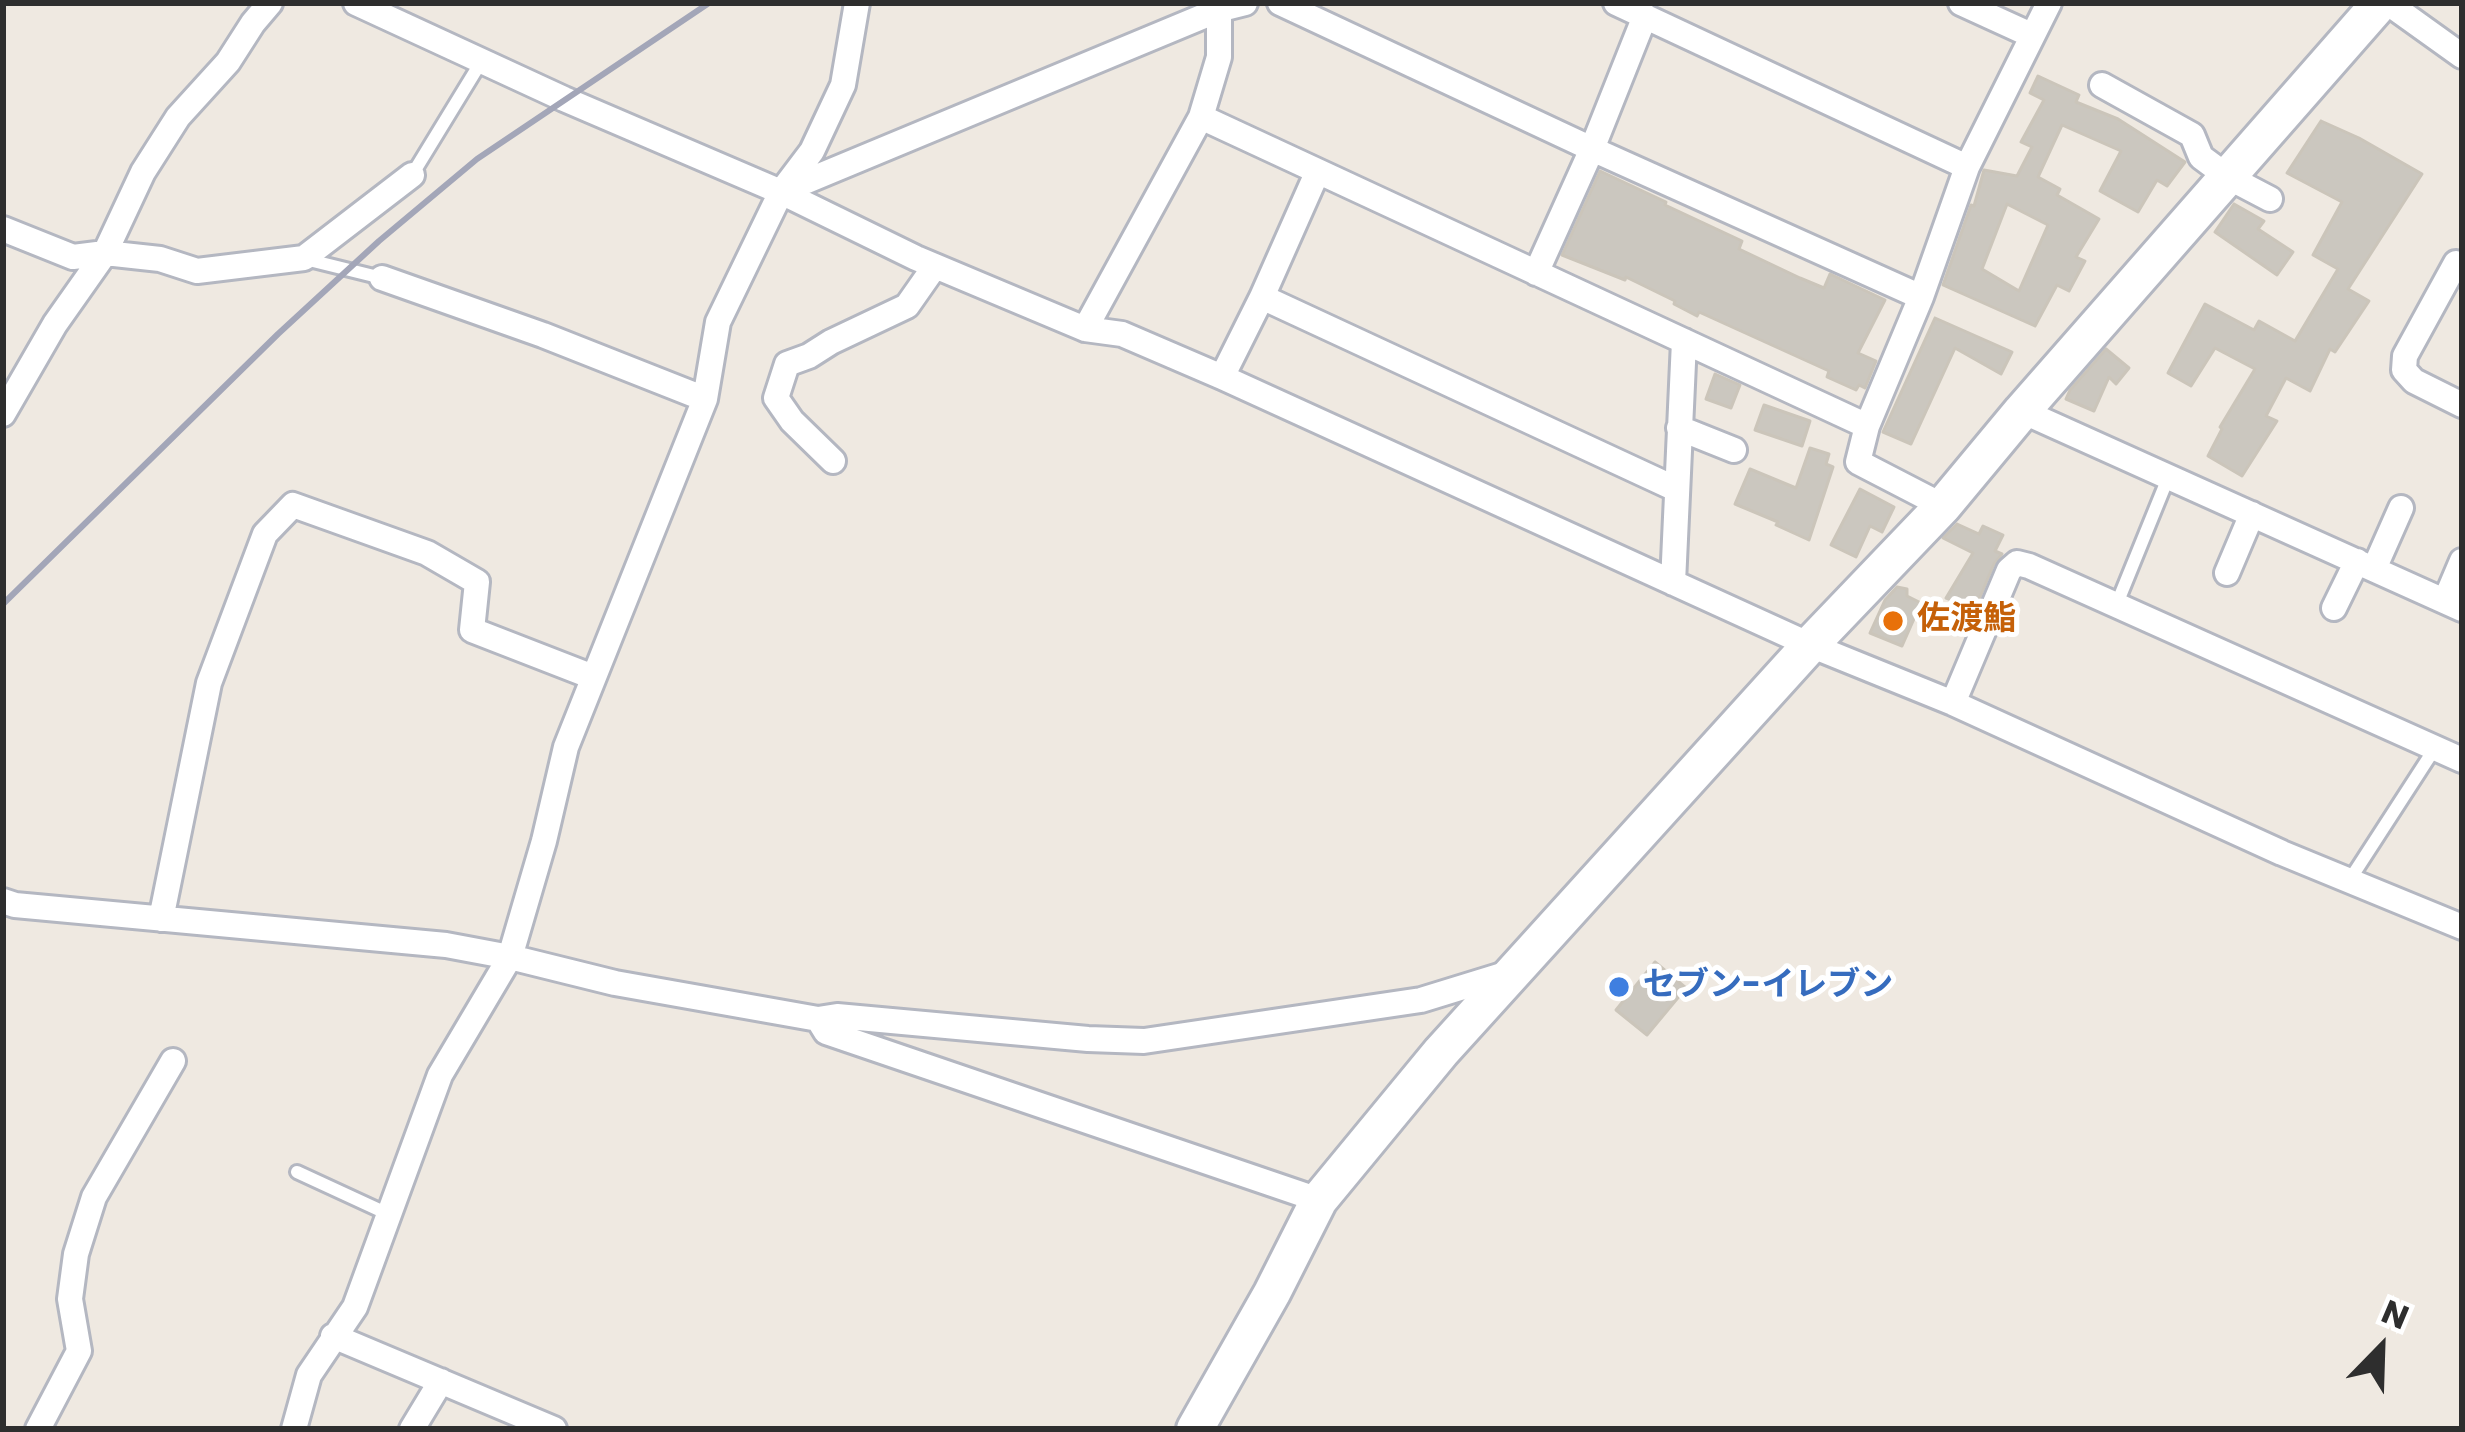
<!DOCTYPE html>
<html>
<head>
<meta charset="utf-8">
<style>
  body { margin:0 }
  #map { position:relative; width:2465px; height:1432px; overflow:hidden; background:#efe9e1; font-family:Poppins,sans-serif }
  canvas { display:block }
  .frame { position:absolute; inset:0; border:6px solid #2e2e2e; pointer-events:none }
  .north { position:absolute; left:2321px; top:1288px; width:120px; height:120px; -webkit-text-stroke:9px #fff; paint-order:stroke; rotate:23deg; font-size:33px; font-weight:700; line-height:48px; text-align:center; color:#2e2e2e }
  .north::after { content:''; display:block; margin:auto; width:42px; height:54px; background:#2e2e2e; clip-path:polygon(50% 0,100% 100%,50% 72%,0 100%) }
</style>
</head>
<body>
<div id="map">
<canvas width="2465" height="1432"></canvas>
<div class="frame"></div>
<div class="north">N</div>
</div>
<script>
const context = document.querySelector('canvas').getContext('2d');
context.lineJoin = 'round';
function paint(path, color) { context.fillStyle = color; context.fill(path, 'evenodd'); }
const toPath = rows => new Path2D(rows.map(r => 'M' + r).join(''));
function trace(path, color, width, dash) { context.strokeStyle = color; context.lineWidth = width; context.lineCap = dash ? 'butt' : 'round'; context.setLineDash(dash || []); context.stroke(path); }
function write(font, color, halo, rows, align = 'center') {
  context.font = font + ' Poppins,"Noto Sans JP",sans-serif'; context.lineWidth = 10; context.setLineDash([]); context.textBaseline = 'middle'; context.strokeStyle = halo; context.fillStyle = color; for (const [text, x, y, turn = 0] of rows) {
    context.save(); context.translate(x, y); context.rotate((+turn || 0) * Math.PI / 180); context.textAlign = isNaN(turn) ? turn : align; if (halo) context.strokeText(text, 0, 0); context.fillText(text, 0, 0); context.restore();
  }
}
const building = toPath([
  [2038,76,2079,95,2076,102,2118,119,2185,162,2167,186,2157,180,2138,212,2100,191,2121,151,2062,125,2038,177,2060,189,2057,195,2099,219,2076,257,2085,261,2069,291,2057,285,2035,326,1943,285,1971,205,1974,206,1984,170,2017,176,2032,147,2021,142,2044,100,2030,93,2038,76],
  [2007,204,2048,225,2019,291,1982,269,2007,204],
  [2321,121,2359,138,2422,174,2348,289,2369,301,2335,352,2330,349,2310,391,2286,378,2266,416,2277,421,2242,476,2208,456,2222,429,2220,427,2255,369,2215,348,2191,386,2168,373,2205,304,2254,330,2259,321,2295,341,2338,269,2313,255,2342,202,2287,173,2321,121],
  [1600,171,1666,202,1665,205,1742,241,1739,249,1800,278,1824,288,1830,274,1885,300,1858,353,1876,361,1865,388,1859,385,1856,390,1827,377,1829,371,1699,312,1697,316,1674,304,1675,301,1626,277,1625,280,1562,255,1600,171],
  [2234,204,2264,221,2258,229,2293,252,2277,275,2215,232,2234,204],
  [1935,318,2012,352,2001,374,1955,348,1911,444,1883,432,1935,318],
  [2106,349,2129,368,2116,384,2109,377,2094,411,2066,399,2070,390,2106,349],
  [1715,374,1740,385,1731,408,1706,399,1715,374],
  [1764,405,1810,421,1802,446,1755,430,1764,405],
  [1810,448,1829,454,1826,464,1833,467,1809,540,1776,525,1778,522,1735,504,1750,469,1796,488,1810,448],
  [1860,489,1894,507,1882,532,1870,526,1856,557,1831,545,1860,489],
  [1957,524,1979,534,1983,526,2003,535,1995,551,2002,554,1994,564,1975,609,1946,598,1973,553,1943,538,1957,524],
  [1897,587,1907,589,1907,596,1921,603,1902,646,1870,633,1885,600,1897,587],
  [1655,962,1686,988,1647,1035,1616,1010,1655,962]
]);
paint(building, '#cbc7bf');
trace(building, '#cbc5ba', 3);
const lane = toPath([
  [412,175,481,62],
  [305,259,382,278],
  [2116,606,2168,478],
  [2349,881,2435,748],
  [297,1172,388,1214]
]);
const street = toPath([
  [356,3,564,99,781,192,916,258,1085,329,1122,334,1222,377,1810,645,1953,703,2282,853,2462,927],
  [1280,3,1592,149,1921,297],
  [1616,3,1967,167],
  [1961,3,2031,35],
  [2388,3,2462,56],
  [2102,85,2192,135,2201,157,2228,177,2270,199],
  [1201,117,1867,426],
  [783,191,1221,9,1245,3],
  [3,229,73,257,105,253,160,259,197,271,304,258,412,175],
  [2456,263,2405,356,2404,370,2414,381,2462,405],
  [1536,273,1592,149,1645,16],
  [382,278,543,335,705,399],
  [1262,297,1676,489],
  [1085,329,1201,117,1219,57,1219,3],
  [1222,377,1262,297,1317,173],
  [2022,411,2462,609],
  [3,414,55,324,105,253,143,172,178,117,228,62,253,23,270,3],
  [1679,428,1734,450],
  [833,461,792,421,776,398,787,364,809,356,831,342,907,306,935,266],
  [1943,506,1858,462,1867,426,1921,297,1967,167,2049,3],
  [2374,569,2401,508],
  [2227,573,2252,514],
  [1673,583,1684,341],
  [2445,601,2462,561],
  [2334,608,2357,561],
  [1953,703,2009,570,2017,563,2029,566,2462,760],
  [3,901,15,905,446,945,510,957,615,983,818,1019,837,1016,1088,1039,1144,1041,1421,1000,1512,972],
  [161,919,209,683,265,534,293,505,427,553,477,582,472,630,593,677],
  [818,1019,826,1032,1319,1200],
  [333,1336,554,1429],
  [38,1429,79,1351,70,1299,76,1254,94,1197,173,1061],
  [294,1429,309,1375,355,1307,440,1075,510,957,544,841,566,747,705,399,718,322,781,192,812,151,843,85,857,3],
  [412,1429,441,1381]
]);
const secondary = toPath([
  [1195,1429,1272,1293,1319,1200,1441,1052,1810,645,1943,506,2022,411,2380,3]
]);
trace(lane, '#b4b7c1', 18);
trace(street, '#b4b7c1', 30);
trace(secondary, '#b4b7c1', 42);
trace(lane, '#fff', 12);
trace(street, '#fff', 24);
trace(secondary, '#fff', 36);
trace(toPath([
  [3,604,278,334,379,241,477,159,709,3]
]), '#a3a6b8', 6);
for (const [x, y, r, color] of [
  [1893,621,12,"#e8710a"],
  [1619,987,12,"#3f7fe0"]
]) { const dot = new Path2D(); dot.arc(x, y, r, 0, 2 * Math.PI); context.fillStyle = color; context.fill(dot); trace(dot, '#fff', 4.5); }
write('bold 33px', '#c56008', '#fff', [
  ["佐渡鮨",1917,621]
], 'left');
write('bold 33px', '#366cbe', '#fff', [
  ["セブン-イレブン",1643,987]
], 'left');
</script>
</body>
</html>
